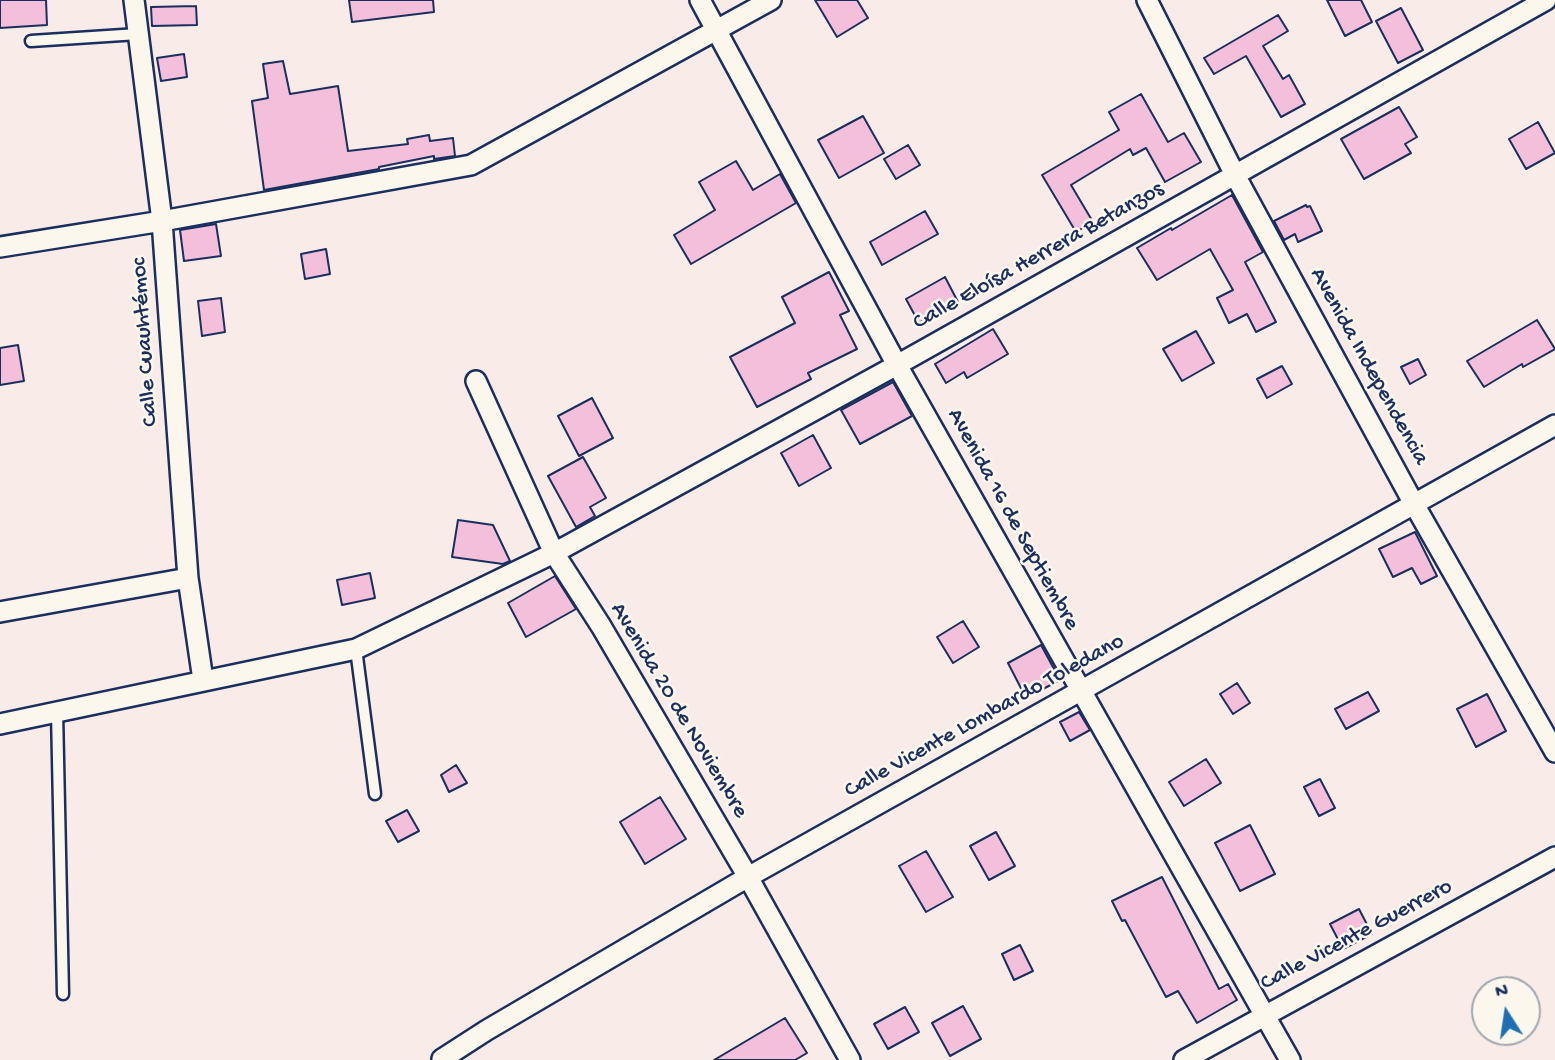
<!DOCTYPE html>
<html>
<head>
<meta charset="utf-8">
<style>
  body { margin:0 }
  #map { position:relative; width:1555px; height:1060px; overflow:hidden; background:#f9ece8; font-family:"Gochi Hand",sans-serif }
  canvas { display:block }
  .north { position:absolute; left:1471px; top:976px; width:70px; height:70px; box-sizing:border-box; background:#fbf7ec; border:2px solid #a1a7b3; border-radius:50%; rotate:348deg; font-size:19px; font-weight:700; line-height:28px; text-align:center; color:#1b2f5e }
  .north::after { content:''; display:block; margin:auto; width:24px; height:32px; background:#1f6fb2; clip-path:polygon(50% 0,100% 100%,50% 72%,0 100%) }
</style>
</head>
<body>
<div id="map">
<canvas width="1555" height="1060"></canvas>
<div class="north">N</div>
</div>
<script>
const context = document.querySelector('canvas').getContext('2d');
context.lineJoin = 'round';
function paint(path, color) { context.fillStyle = color; context.fill(path, 'evenodd'); }
const toPath = rows => new Path2D(rows.map(r => 'M' + r).join(''));
function trace(path, color, width, dash) { context.strokeStyle = color; context.lineWidth = width; context.lineCap = dash ? 'butt' : 'round'; context.setLineDash(dash || []); context.stroke(path); }
function write(font, color, halo, rows, align = 'center') {
  context.font = font + ' "Gochi Hand",sans-serif'; context.lineWidth = 5; context.setLineDash([]); context.textBaseline = 'middle'; context.strokeStyle = halo; context.fillStyle = color; for (const [text, x, y, turn = 0] of rows) {
    context.save(); context.translate(x, y); context.rotate((+turn || 0) * Math.PI / 180); context.textAlign = isNaN(turn) ? turn : align; if (halo) context.strokeText(text, 0, 0); context.fillText(text, 0, 0); context.restore();
  }
}
const building = toPath([
  [0,0,46,0,47,25,0,28,0,0],
  [349,0,433,0,434,12,352,22,349,0],
  [815,0,857,0,868,18,837,37,815,0],
  [1327,0,1361,0,1372,22,1345,36,1327,0],
  [196,6,197,25,152,26,151,7,196,6],
  [1401,8,1423,50,1398,63,1376,21,1401,8],
  [1278,15,1288,31,1263,46,1283,79,1289,75,1305,104,1281,117,1246,56,1214,74,1204,58,1278,15],
  [184,54,187,77,161,81,157,58,184,54],
  [283,61,290,94,338,86,348,151,408,144,407,139,429,135,430,141,453,138,455,156,434,159,434,156,379,167,379,169,264,190,252,101,268,98,263,64,283,61],
  [1141,94,1168,142,1184,133,1201,162,1165,182,1146,148,1133,155,1130,149,1071,185,1093,222,1076,232,1042,175,1119,130,1109,112,1141,94],
  [1399,107,1417,137,1405,144,1411,153,1364,179,1341,139,1399,107],
  [863,116,884,153,839,178,818,140,863,116],
  [1538,122,1555,153,1526,169,1509,139,1538,122],
  [908,145,920,165,896,179,884,159,908,145],
  [736,161,753,190,780,174,796,203,691,264,674,235,715,210,699,182,736,161],
  [1232,195,1263,252,1245,262,1276,322,1256,332,1247,314,1229,323,1217,298,1233,290,1210,249,1157,280,1137,248,1171,228,1172,230,1232,195],
  [1306,205,1307,207,1310,206,1322,231,1298,242,1295,234,1284,240,1274,221,1306,205],
  [925,211,938,234,882,265,870,242,925,211],
  [216,224,221,256,184,261,180,230,216,224],
  [326,249,330,274,305,279,301,254,326,249],
  [829,272,849,311,840,315,857,349,808,373,811,379,757,407,730,357,795,323,782,297,829,272],
  [945,277,958,302,919,323,906,299,945,277],
  [221,298,225,332,202,336,198,301,221,298],
  [1537,320,1555,349,1523,367,1522,364,1484,387,1467,361,1537,320],
  [993,329,1008,354,967,378,964,372,946,383,935,364,993,329],
  [1196,331,1214,363,1182,381,1163,349,1196,331],
  [18,345,24,381,0,385,0,348,18,345],
  [1418,359,1426,375,1410,384,1401,367,1418,359],
  [1282,366,1292,384,1267,398,1257,379,1282,366],
  [893,382,912,416,860,444,841,410,893,382],
  [592,398,613,438,579,456,558,416,592,398],
  [813,435,831,468,799,486,781,453,813,435],
  [583,457,606,498,590,507,595,516,576,527,548,476,583,457],
  [458,520,493,525,510,561,503,564,452,557,458,520],
  [1415,532,1437,576,1421,584,1412,568,1393,577,1379,549,1415,532],
  [370,573,375,598,342,605,337,580,370,573],
  [555,576,576,609,526,637,508,603,555,576],
  [963,621,979,647,953,663,937,637,963,621],
  [1041,645,1060,680,1026,698,1008,663,1041,645],
  [1237,683,1250,703,1233,714,1220,694,1237,683],
  [1368,692,1379,711,1346,729,1335,709,1368,692],
  [1487,694,1506,731,1476,747,1457,709,1487,694],
  [1079,712,1090,730,1070,741,1060,722,1079,712],
  [1206,759,1221,783,1184,806,1169,782,1206,759],
  [456,765,467,783,449,792,441,775,456,765],
  [1320,779,1335,808,1319,816,1304,787,1320,779],
  [660,797,686,839,645,864,620,822,660,797],
  [407,810,419,831,398,842,386,821,407,810],
  [1250,825,1275,874,1240,891,1215,843,1250,825],
  [996,832,1015,866,989,880,970,846,996,832],
  [926,851,953,897,926,912,899,866,926,851],
  [1162,877,1219,989,1228,984,1237,1000,1197,1023,1178,991,1166,997,1125,920,1122,921,1112,901,1162,877],
  [1359,909,1372,934,1343,949,1330,924,1359,909],
  [1020,945,1033,971,1014,980,1002,954,1020,945],
  [963,1006,981,1039,950,1056,932,1023,963,1006],
  [905,1007,919,1032,888,1049,874,1024,905,1007],
  [785,1018,807,1053,795,1060,714,1060,785,1018]
]);
paint(building, '#f3bfda');
trace(building, '#1b2f5e', 2);
const lane = toPath([
  [31,41,138,34],
  [356,649,375,794],
  [57,712,63,994]
]);
const street = toPath([
  [134,0,162,221,188,578,203,680],
  [700,0,897,365,1290,1060],
  [1147,0,1235,175,1414,504,1555,752],
  [0,247,162,221,471,165,771,0],
  [476,381,554,553,601,626,748,877,850,1060],
  [0,612,188,578],
  [0,724,356,649,554,553,897,365,1546,0],
  [442,1059,487,1030,748,877,1555,425],
  [1184,1060,1555,857]
]);
trace(lane, '#1b2f5e', 15);
trace(street, '#1b2f5e', 24);
trace(lane, '#fbf7ec', 10);
trace(street, '#fbf7ec', 19);
write('23px', '#1b2f5e', '#fbf7ec', [
  ["Calle Eloísa Herrera Betanzos",1039,257,-29],
  ["Calle Cuauhtémoc",146,342,-94],
  ["Avenida Independencia",1368,367,61],
  ["Avenida 16 de Septiembre",1012,520,61],
  ["Avenida 20 de Noviembre",678,711,59],
  ["Calle Vicente Lombardo Toledano",985,717,-29],
  ["Calle Vicente Guerrero",1357,936,-28]
]);
</script>
</body>
</html>
